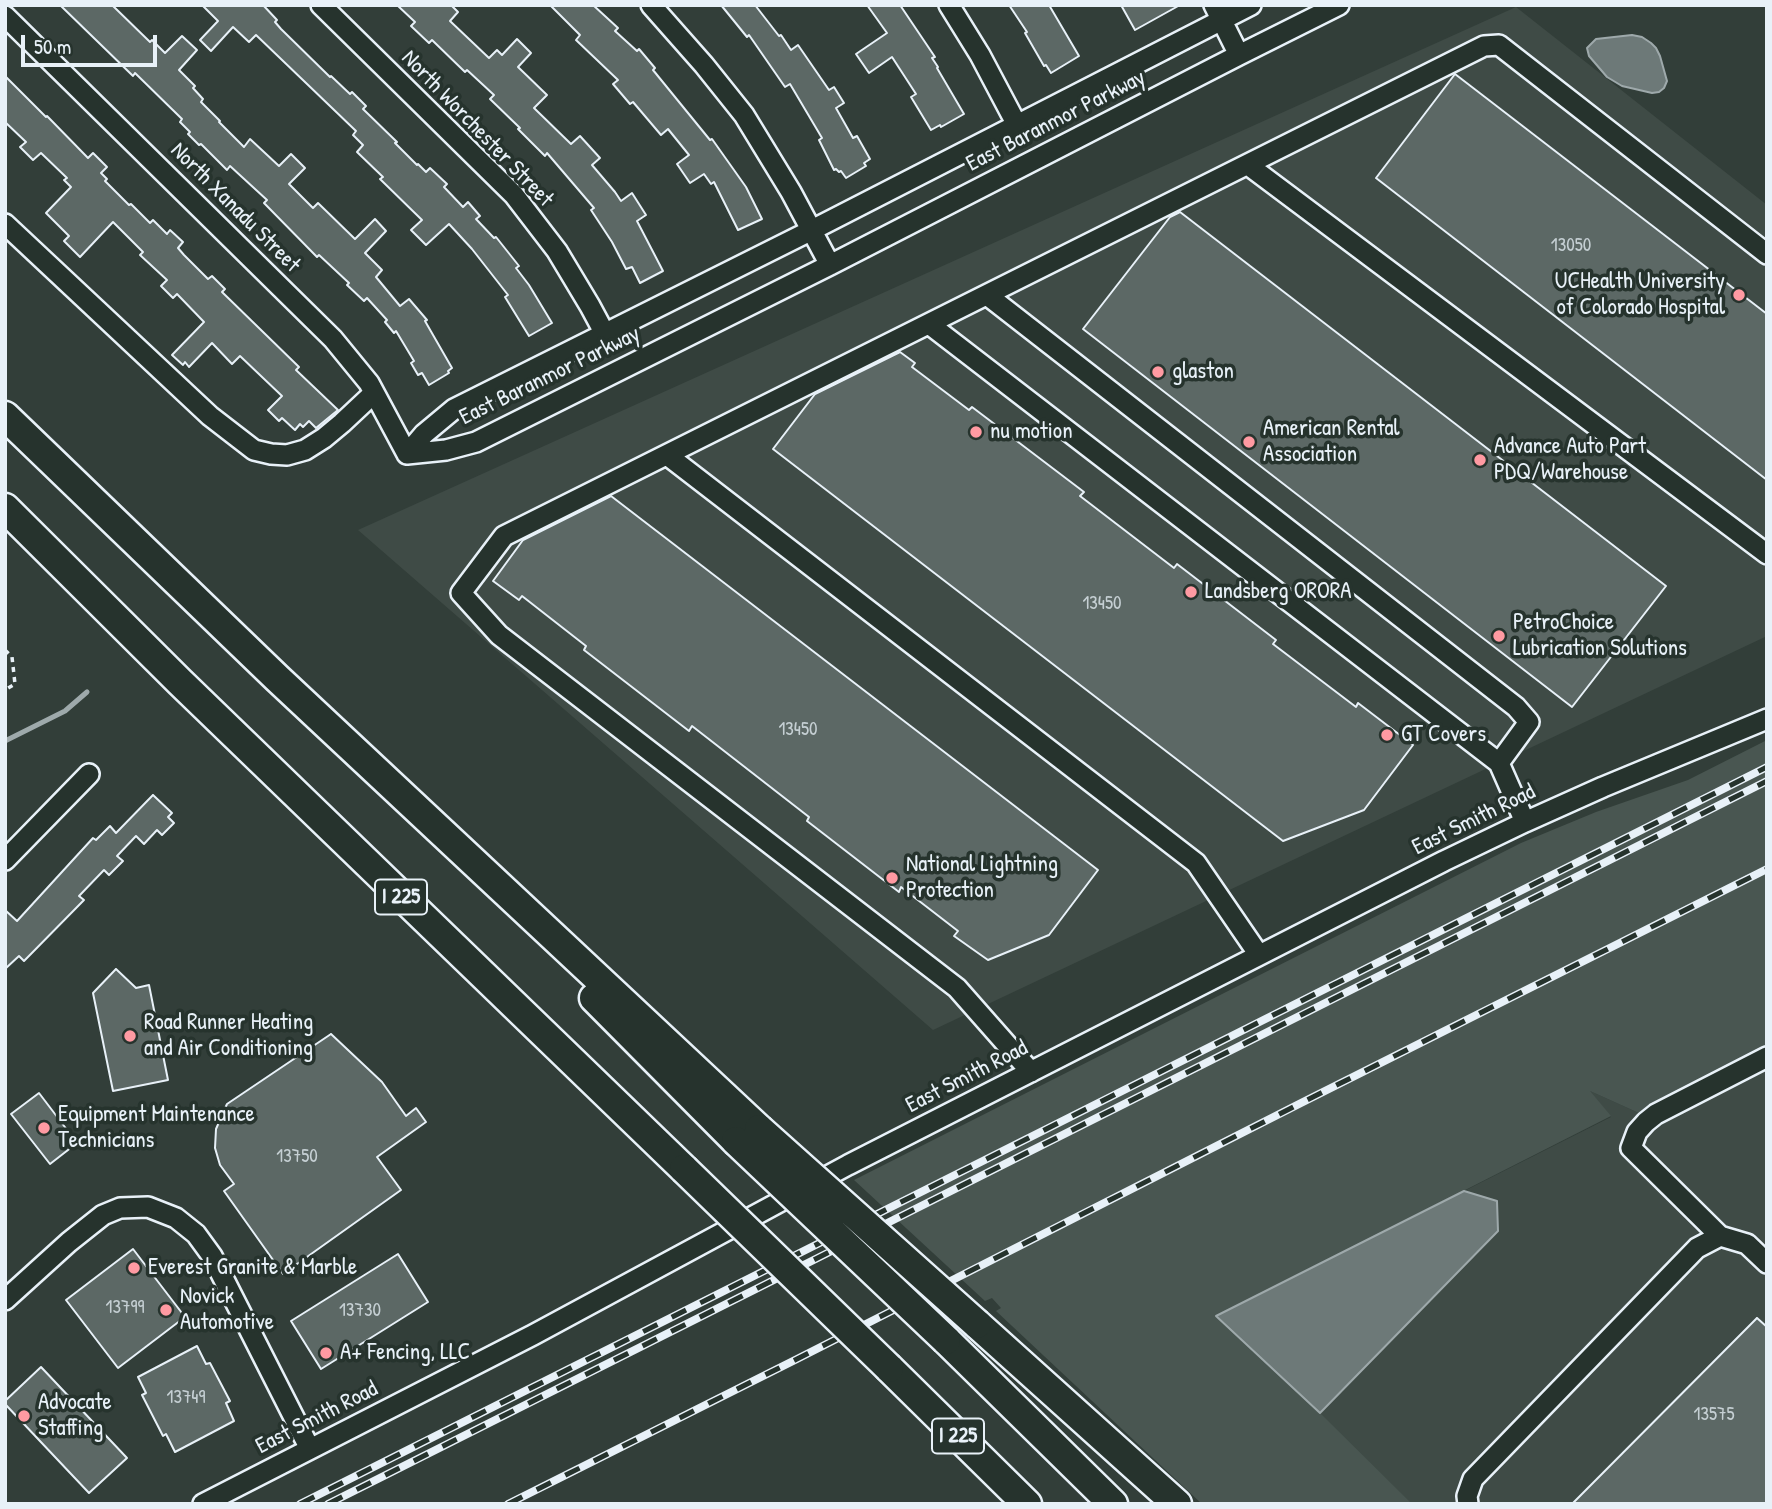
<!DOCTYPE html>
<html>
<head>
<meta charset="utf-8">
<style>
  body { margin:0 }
  #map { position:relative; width:1772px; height:1509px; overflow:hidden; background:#323e39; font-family:"Patrick Hand",sans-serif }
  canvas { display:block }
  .frame { position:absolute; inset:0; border:7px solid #e8f1f8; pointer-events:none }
  .scale { position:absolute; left:21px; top:35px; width:136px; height:32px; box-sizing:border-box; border:4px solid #e8f1f8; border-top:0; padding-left:9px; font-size:21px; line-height:24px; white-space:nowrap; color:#e8f1f8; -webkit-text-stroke:5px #26332d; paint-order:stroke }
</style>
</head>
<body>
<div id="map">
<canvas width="1772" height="1509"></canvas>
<div class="frame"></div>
<div class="scale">50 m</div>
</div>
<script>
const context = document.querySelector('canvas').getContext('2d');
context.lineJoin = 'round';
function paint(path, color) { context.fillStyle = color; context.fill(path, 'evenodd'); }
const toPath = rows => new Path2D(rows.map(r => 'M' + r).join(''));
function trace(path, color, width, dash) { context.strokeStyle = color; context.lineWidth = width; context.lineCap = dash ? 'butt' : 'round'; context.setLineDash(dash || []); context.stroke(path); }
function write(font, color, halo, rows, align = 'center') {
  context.font = font + ' "Patrick Hand",sans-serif'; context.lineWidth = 7; context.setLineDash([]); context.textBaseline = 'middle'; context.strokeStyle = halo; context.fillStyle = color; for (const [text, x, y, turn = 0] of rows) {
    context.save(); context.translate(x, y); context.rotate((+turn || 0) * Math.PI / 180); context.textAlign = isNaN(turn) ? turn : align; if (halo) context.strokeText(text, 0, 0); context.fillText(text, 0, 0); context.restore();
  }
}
paint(toPath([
  [1516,7,1767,205,1767,636,933,1030,358,530],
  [1767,1070,1767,1504,1382,1504,1216,1316,1611,1117,1588,1090,1641,1114,1660,1125]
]), '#3f4b46');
paint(toPath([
  [1767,740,1767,1047,1641,1114,1590,1091,1611,1116,1217,1316,1320,1413,1412,1504,1202,1504,996,1311,1001,1308,992,1298,985,1301,854,1180,1521,843,1596,812,1688,780]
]), '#495651');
const water = toPath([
  [1632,35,1642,37,1651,43,1656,48,1660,56,1667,81,1664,88,1659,92,1652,93,1622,86,1607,77,1589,56,1587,48,1596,39,1632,35],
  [1464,1191,1497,1201,1498,1231,1320,1413,1216,1316,1464,1191]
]);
paint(water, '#6d7978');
trace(water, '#9ea9ab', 2);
trace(toPath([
  [5,741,65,711,87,692]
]), '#9ea9ab', 5);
const building = toPath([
  [60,5,112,5,150,42,152,40,165,53,182,36,197,50,179,70,195,86,193,88,203,99,201,102,220,121,219,122,244,147,250,139,279,166,291,154,305,168,289,184,313,208,318,203,355,239,375,219,386,231,365,253,382,270,376,277,400,306,409,299,427,320,425,321,452,368,448,371,449,373,429,385,422,373,418,375,411,363,414,361,396,331,394,333,385,322,387,320,367,298,364,301,347,285,349,283,319,255,317,257,264,203,267,200,230,166,227,170,201,144,199,145,188,134,190,132,180,122,182,119,135,73,133,76,60,5],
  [202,5,263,5,277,20,275,22,281,29,330,77,331,76,350,94,352,92,366,106,363,109,397,142,395,143,417,165,418,164,426,172,430,168,447,184,444,187,463,207,468,202,480,216,476,219,494,238,496,237,519,266,516,268,529,285,552,323,529,336,505,297,508,295,472,249,449,224,426,245,411,230,422,220,380,179,383,177,357,152,363,145,353,135,356,131,256,35,249,42,233,27,211,51,200,40,218,21,202,5],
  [397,5,451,5,458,12,450,21,489,58,497,50,502,55,517,39,531,53,518,67,547,95,534,108,571,144,580,136,600,158,592,165,615,192,621,201,632,193,646,215,637,221,663,271,640,283,632,267,626,269,612,242,591,210,594,208,547,153,545,156,518,129,520,128,490,99,494,95,467,70,465,72,432,40,429,43,411,26,415,22,397,5],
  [550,5,593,5,618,28,615,31,637,51,639,49,655,68,653,70,710,140,712,139,746,187,762,219,738,230,714,182,711,184,704,174,690,183,677,164,689,155,668,129,661,135,633,102,630,104,613,84,618,80,576,40,580,35,550,5],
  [721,5,755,5,779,36,781,35,791,50,798,45,829,90,834,87,844,103,836,108,853,138,857,136,870,159,864,163,866,166,846,178,841,171,839,172,836,169,834,170,819,140,822,138,790,84,785,87,749,35,747,37,721,5],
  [867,5,900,5,935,57,932,58,938,67,937,68,964,114,941,127,940,125,931,130,911,97,916,94,892,57,869,73,856,54,887,33,867,5],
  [1009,5,1049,5,1079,56,1051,73,1046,65,1044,66,1025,33,1027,32,1009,5],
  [1121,5,1180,5,1135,30,1121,5],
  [1455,74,1767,314,1767,480,1376,178,1455,74],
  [5,76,46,117,47,116,88,158,93,153,107,167,101,173,107,179,105,181,129,205,131,204,150,223,153,220,167,234,170,230,183,242,178,248,184,255,208,279,212,276,225,289,222,292,299,367,296,370,338,410,316,428,309,421,303,427,300,424,295,430,282,418,279,421,268,410,282,396,240,356,232,364,212,343,189,367,185,362,183,365,172,355,204,322,177,294,173,298,161,286,167,280,140,255,143,252,113,222,80,257,64,241,69,236,46,213,71,187,64,180,67,178,41,153,33,160,20,147,26,142,5,122,5,76],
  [1180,212,1666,586,1572,707,1083,329,1170,217,1180,212],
  [900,352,915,363,912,367,969,410,972,407,1084,492,1080,496,1174,568,1177,564,1276,640,1273,644,1356,707,1358,703,1413,745,1364,810,1283,841,773,449,815,394,900,352],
  [611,496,1098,870,1049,935,988,960,954,936,958,931,901,887,899,892,807,821,809,817,692,726,689,731,584,650,586,646,522,596,519,600,493,581,523,540,611,496],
  [153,795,172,813,168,817,174,823,162,835,157,830,144,844,136,836,117,856,123,861,109,875,104,870,79,896,84,900,24,961,19,956,5,969,5,910,17,921,93,838,96,840,110,826,116,833,153,795],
  [116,969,136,988,149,985,168,1080,113,1091,93,993,116,969],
  [331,1034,382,1082,406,1116,416,1108,426,1122,377,1157,401,1190,283,1274,224,1191,234,1184,220,1165,215,1148,216,1129,227,1104,331,1034],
  [39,1093,77,1143,50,1164,11,1114,39,1093],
  [133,1249,185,1317,118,1368,66,1300,133,1249],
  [398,1254,428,1302,321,1369,291,1321,398,1254],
  [1757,1318,1767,1327,1767,1504,1572,1504,1757,1318],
  [197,1346,206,1364,210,1363,230,1401,226,1403,234,1421,175,1452,166,1434,163,1436,142,1395,146,1393,138,1377,197,1346],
  [41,1367,127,1458,89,1493,5,1404,5,1401,41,1367]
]);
paint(building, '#5c6865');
trace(building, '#e8f1f8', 2);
const minor = toPath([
  [321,5,514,195,557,251,590,306,605,334],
  [651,5,704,65,744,115,791,192,830,265],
  [949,5,980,55,1017,125],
  [1214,5,1239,55],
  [5,16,333,339,369,383,407,454],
  [1248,165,1767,554],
  [5,224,210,416,254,450,271,454,287,455,305,450,324,438,342,423,374,393],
  [987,295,1516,707,1529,722,1499,763],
  [929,324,1499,763,1525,822],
  [407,454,446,450,476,442,830,265,1239,55,1339,5],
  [407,454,424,434,454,409,812,230,1251,5],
  [667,455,1196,863,1259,955],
  [5,860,89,774],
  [1031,1072,957,988,499,635,461,593,504,536,1484,46,1499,45,1767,254],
  [1720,1236,1631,1148,1637,1132,1646,1122,1656,1114,1767,1057],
  [5,1300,69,1242,103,1215,120,1208,148,1207,176,1218,196,1234,212,1256,310,1449],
  [203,1504,533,1335,848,1165,1444,861,1525,822,1603,787,1767,719],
  [1468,1504,1467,1496,1473,1479,1697,1248,1720,1236,1747,1244,1767,1263]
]);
const highway = toPath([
  [5,416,277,678,759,1129],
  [5,508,180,682,684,1169],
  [594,998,736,1141],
  [977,1324,1177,1504],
  [946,1340,1113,1504],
  [889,1368,1027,1504]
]);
trace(minor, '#e8f1f8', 24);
trace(highway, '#e8f1f8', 33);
trace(toPath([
  [5,650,12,657,15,684,5,690]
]), '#e8f1f8', 3.5, [5, 5]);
trace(minor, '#26332d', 19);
trace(highway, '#26332d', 28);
const rail = toPath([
  [300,1504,1767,767],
  [328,1504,1767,781],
  [508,1504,797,1359,1301,1103,1767,869]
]);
trace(rail, '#e8f1f8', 8);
trace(rail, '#26332d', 5, [16]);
const highwayBridge = toPath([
  [759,1129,977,1324],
  [736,1141,946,1340],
  [684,1169,889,1368]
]);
trace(highwayBridge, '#e8f1f8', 33, []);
trace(highwayBridge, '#26332d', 28);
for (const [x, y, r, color] of [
  [1739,295,7,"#ff9aa2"],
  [1158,372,7,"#ff9aa2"],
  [976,432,7,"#ff9aa2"],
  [1249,442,7,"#ff9aa2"],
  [1480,460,7,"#ff9aa2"],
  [1191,592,7,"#ff9aa2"],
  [1499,636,7,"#ff9aa2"],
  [1387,735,7,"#ff9aa2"],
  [892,878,7,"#ff9aa2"],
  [130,1036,7,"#ff9aa2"],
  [44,1128,7,"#ff9aa2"],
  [134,1268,7,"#ff9aa2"],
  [166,1310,7,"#ff9aa2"],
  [326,1353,7,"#ff9aa2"],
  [24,1416,7,"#ff9aa2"]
]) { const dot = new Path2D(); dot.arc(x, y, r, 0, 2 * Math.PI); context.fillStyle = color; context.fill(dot); trace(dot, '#26332d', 2.5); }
write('19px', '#c5cfd3', null, [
  ["13050",1571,246],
  ["13450",1102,604],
  ["13450",798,730],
  ["13750",297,1157],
  ["13799",125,1308],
  ["13730",360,1311],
  ["13749",186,1398],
  ["13575",1714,1415]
]);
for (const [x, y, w] of [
  [401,897,52],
  [958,1436,52]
]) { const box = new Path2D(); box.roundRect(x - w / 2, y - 17.5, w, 35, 5); context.fillStyle = '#26332d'; context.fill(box); trace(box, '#e8f1f8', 2); }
write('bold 21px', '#e8f1f8', null, [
  ["I 225",401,897],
  ["I 225",958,1436]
]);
write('23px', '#e8f1f8', '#26332d', [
  ["East Baranmor Parkway",1056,121,-27],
  ["North Worchester Street",477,129,46],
  ["North Xanadu Street",235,208,45],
  ["East Baranmor Parkway",550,376,-26],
  ["East Smith Road",1474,820,-26],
  ["East Smith Road",967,1077,-27],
  ["East Smith Road",317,1418,-27]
]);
write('23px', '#e8f1f8', '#26332d', [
  ["UCHealth University",1725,282,"right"],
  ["of Colorado Hospital",1725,308,"right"],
  ["glaston",1172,372],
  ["American Rental",1263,429],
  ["Association",1263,455],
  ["nu motion",990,432],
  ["Advance Auto Part",1494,447],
  ["PDQ/Warehouse",1494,473],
  ["Landsberg ORORA",1205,592],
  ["PetroChoice",1513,623],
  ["Lubrication Solutions",1513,649],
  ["GT Covers",1401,735],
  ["National Lightning",906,865],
  ["Protection",906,891],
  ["Road Runner Heating",144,1023],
  ["and Air Conditioning",144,1049],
  ["Equipment Maintenance",58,1115],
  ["Technicians",58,1141],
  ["Everest Granite & Marble",148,1268],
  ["Novick",180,1297],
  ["Automotive",180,1323],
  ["A+ Fencing, LLC",340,1353],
  ["Advocate",38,1403],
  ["Staffing",38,1429]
], 'left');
</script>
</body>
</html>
